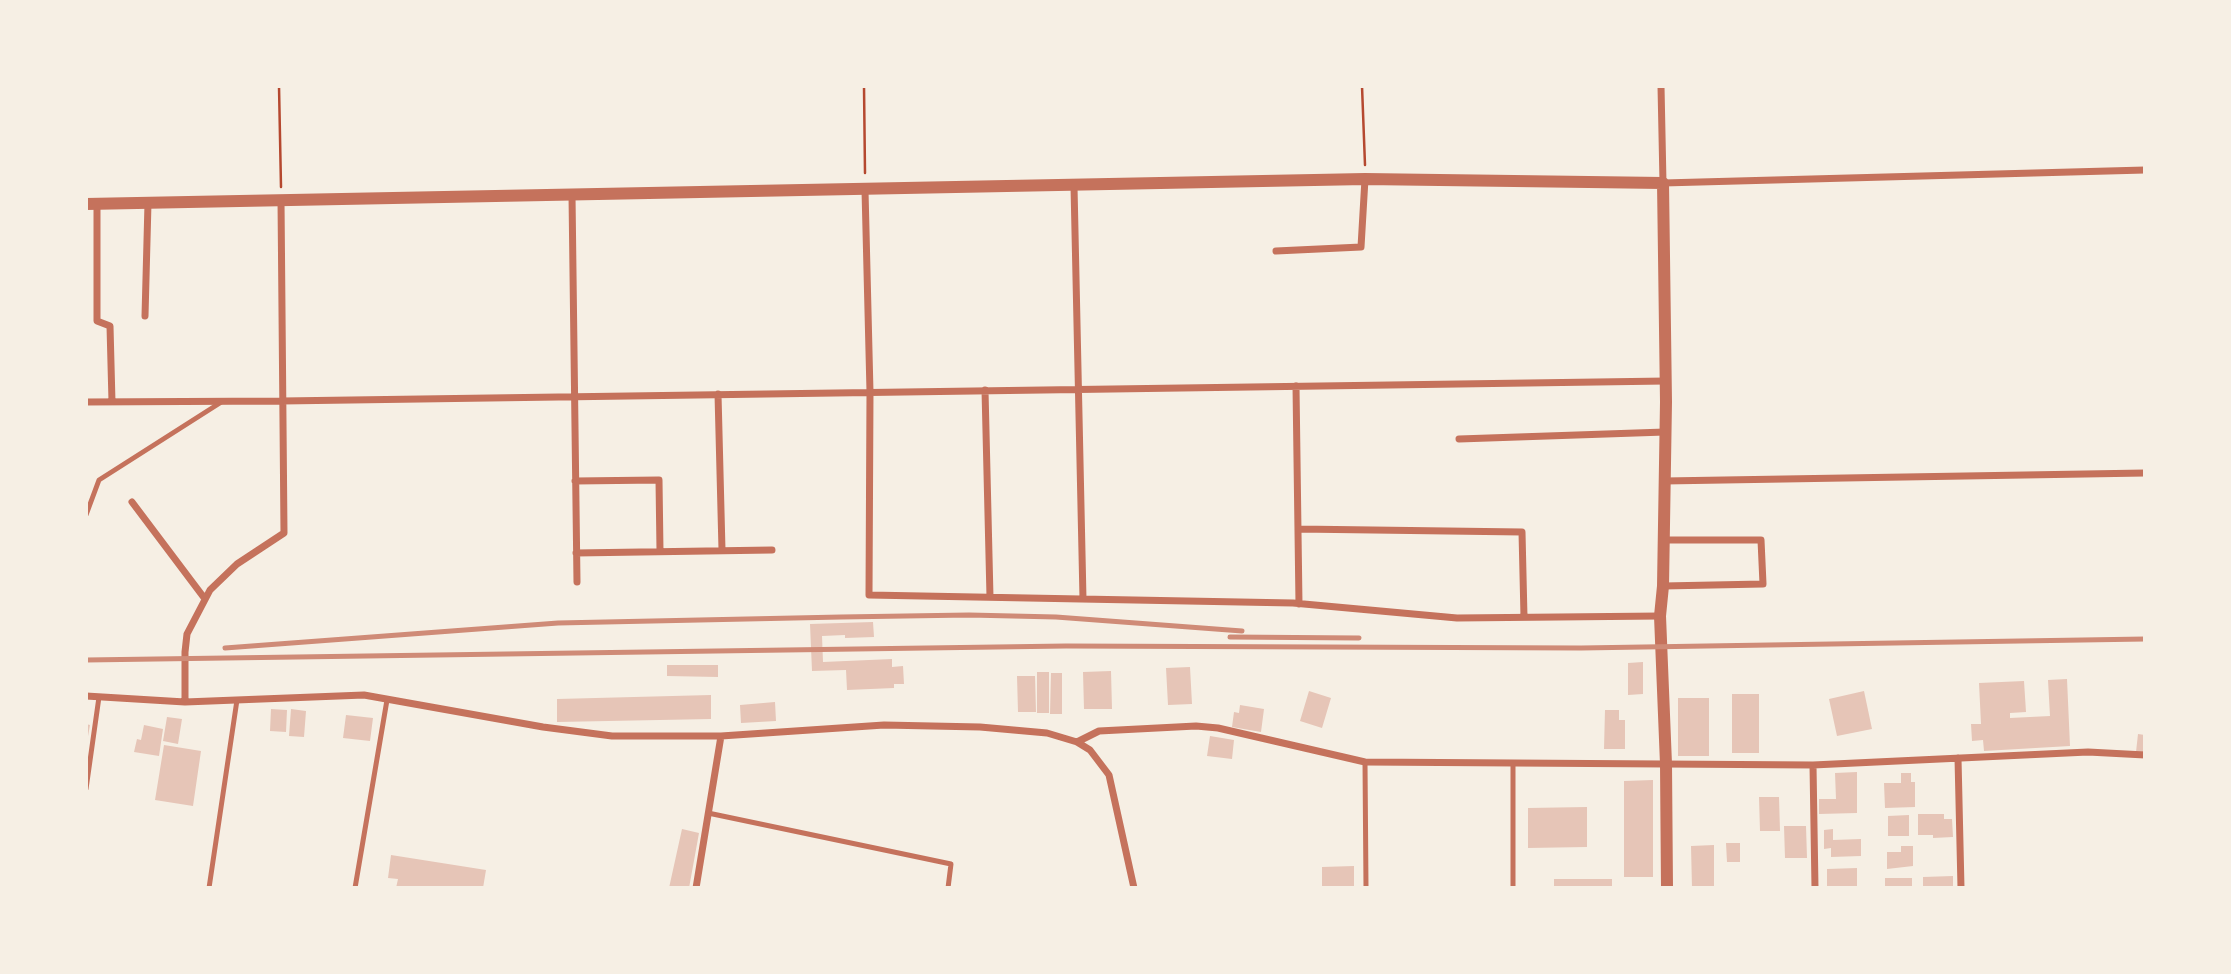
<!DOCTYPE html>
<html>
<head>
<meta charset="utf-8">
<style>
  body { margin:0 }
  #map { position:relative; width:2231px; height:974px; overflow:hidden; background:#f6efe4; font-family:"Exo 2",sans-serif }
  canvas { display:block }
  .frame { position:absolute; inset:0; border:88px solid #f6efe4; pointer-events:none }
</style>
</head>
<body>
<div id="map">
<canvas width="2231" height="974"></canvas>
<div class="frame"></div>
</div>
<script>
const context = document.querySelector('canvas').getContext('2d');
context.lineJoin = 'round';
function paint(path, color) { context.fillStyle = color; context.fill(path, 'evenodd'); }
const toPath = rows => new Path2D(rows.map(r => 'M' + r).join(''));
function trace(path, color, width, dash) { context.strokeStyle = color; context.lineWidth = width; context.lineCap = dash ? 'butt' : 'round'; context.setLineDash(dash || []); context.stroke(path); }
paint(toPath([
  [873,622,874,637,845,638,845,635,822,636,823,662,892,659,892,667,903,666,904,684,894,684,894,688,847,690,846,670,812,671,810,624],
  [1643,662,1643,694,1628,695,1628,663],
  [667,665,718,665,718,677,667,676],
  [1190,667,1192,704,1168,705,1166,668],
  [1111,671,1112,709,1084,709,1083,672],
  [1037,672,1049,672,1049,713,1037,713],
  [1051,673,1062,673,1062,714,1050,714],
  [1017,676,1035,676,1036,712,1018,712],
  [2067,679,2070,746,1984,751,1983,740,1972,741,1971,724,1981,724,1979,683,2024,681,2026,712,2010,713,2010,718,2050,716,2048,680],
  [1309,691,1331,698,1322,728,1300,721],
  [1864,691,1872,729,1837,736,1829,699],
  [1732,694,1759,694,1759,753,1732,753],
  [711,695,711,719,557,722,557,699],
  [1678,698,1709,698,1709,756,1678,756],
  [775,702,776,721,741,723,740,705],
  [1240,705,1264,709,1261,732,1232,727,1234,712,1239,713],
  [271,709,287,710,286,732,270,731],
  [291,709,306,711,304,737,289,736],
  [1605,710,1619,710,1619,720,1625,720,1625,749,1604,749],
  [346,715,373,718,370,741,343,738],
  [167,717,182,719,178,744,163,741],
  [86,724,90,725,87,742,86,742],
  [144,725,163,729,159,756,134,752,137,739,141,740],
  [2138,734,2145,735,2145,752,2136,752],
  [1210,736,1234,740,1232,759,1207,756],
  [164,745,201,751,193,806,155,800],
  [1857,772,1857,813,1819,814,1819,799,1836,799,1835,773],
  [1901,773,1911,773,1911,782,1915,782,1915,807,1885,808,1884,783,1901,783],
  [1653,780,1653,877,1624,877,1624,781],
  [1759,797,1779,797,1780,831,1760,831],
  [1587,807,1587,847,1528,848,1528,808],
  [1918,814,1944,814,1944,819,1952,819,1953,837,1933,838,1933,835,1918,835],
  [1909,815,1909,836,1888,836,1888,816],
  [1784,826,1806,826,1807,858,1785,858],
  [682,829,699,833,689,888,669,888],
  [1833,829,1833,840,1861,839,1861,856,1831,857,1831,848,1824,849,1824,830],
  [1726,843,1740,843,1740,862,1727,862],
  [1714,845,1714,888,1692,888,1691,846],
  [1901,846,1913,846,1913,866,1887,869,1887,852,1901,852],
  [391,855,486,870,483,888,396,888,398,879,388,878],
  [1354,866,1354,888,1322,888,1322,867],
  [1857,868,1857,888,1827,888,1827,869],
  [1953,876,1953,888,1923,888,1923,877],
  [1885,878,1912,878,1912,888,1885,888],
  [1554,879,1612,879,1612,888,1554,888]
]), '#e6c5b7');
trace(toPath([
  [279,86,281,187],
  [864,86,865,173],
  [1362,86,1365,165]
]), '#b5482f', 2.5);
trace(toPath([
  [86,515,99,480,223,401],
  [1365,762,1366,888],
  [86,789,99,697],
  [708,813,951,864,948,888],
  [209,888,237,700],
  [355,888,387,700],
  [1513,888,1513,763]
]), '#c5725c', 5);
trace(toPath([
  [1661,86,1663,183,2145,170],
  [1074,186,1083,599],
  [865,190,870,392,869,595,1293,603,1457,618,1660,616],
  [572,195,577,582],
  [97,204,97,321,110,326,112,402],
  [1276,251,1361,247,1365,179],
  [145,316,148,203],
  [1296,386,1299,604],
  [985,390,990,597],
  [718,394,722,550],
  [86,402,282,401,1666,381],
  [1459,439,1665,432],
  [575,481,659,480,660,551],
  [1664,481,2145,473],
  [132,502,205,599],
  [1298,529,1522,532,1524,617],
  [576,553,772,550],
  [1663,586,1763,584,1761,540,1663,540],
  [86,696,185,702,364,695,543,727,612,736,721,736,884,725,980,727,1047,733,1077,742,1090,750,1109,775,1134,888],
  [185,702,185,652,187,634,210,590,237,564,284,533,281,200],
  [1077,742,1099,731,1196,726,1218,728,1365,762,1813,765,2088,752,2145,755],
  [1958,758,1961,888],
  [1813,765,1815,888],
  [696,888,721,736]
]), '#c5725c', 7);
trace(toPath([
  [86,204,1365,179,1663,183,1666,402,1663,586,1660,616,1666,764,1667,888]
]), '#c5725c', 12);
trace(toPath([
  [1230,637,1359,638],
  [225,648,558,623,841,617,969,615,1056,617,1242,631],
  [86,660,1066,646,1581,648,2145,639]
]), '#cf8b77', 5);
</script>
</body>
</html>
